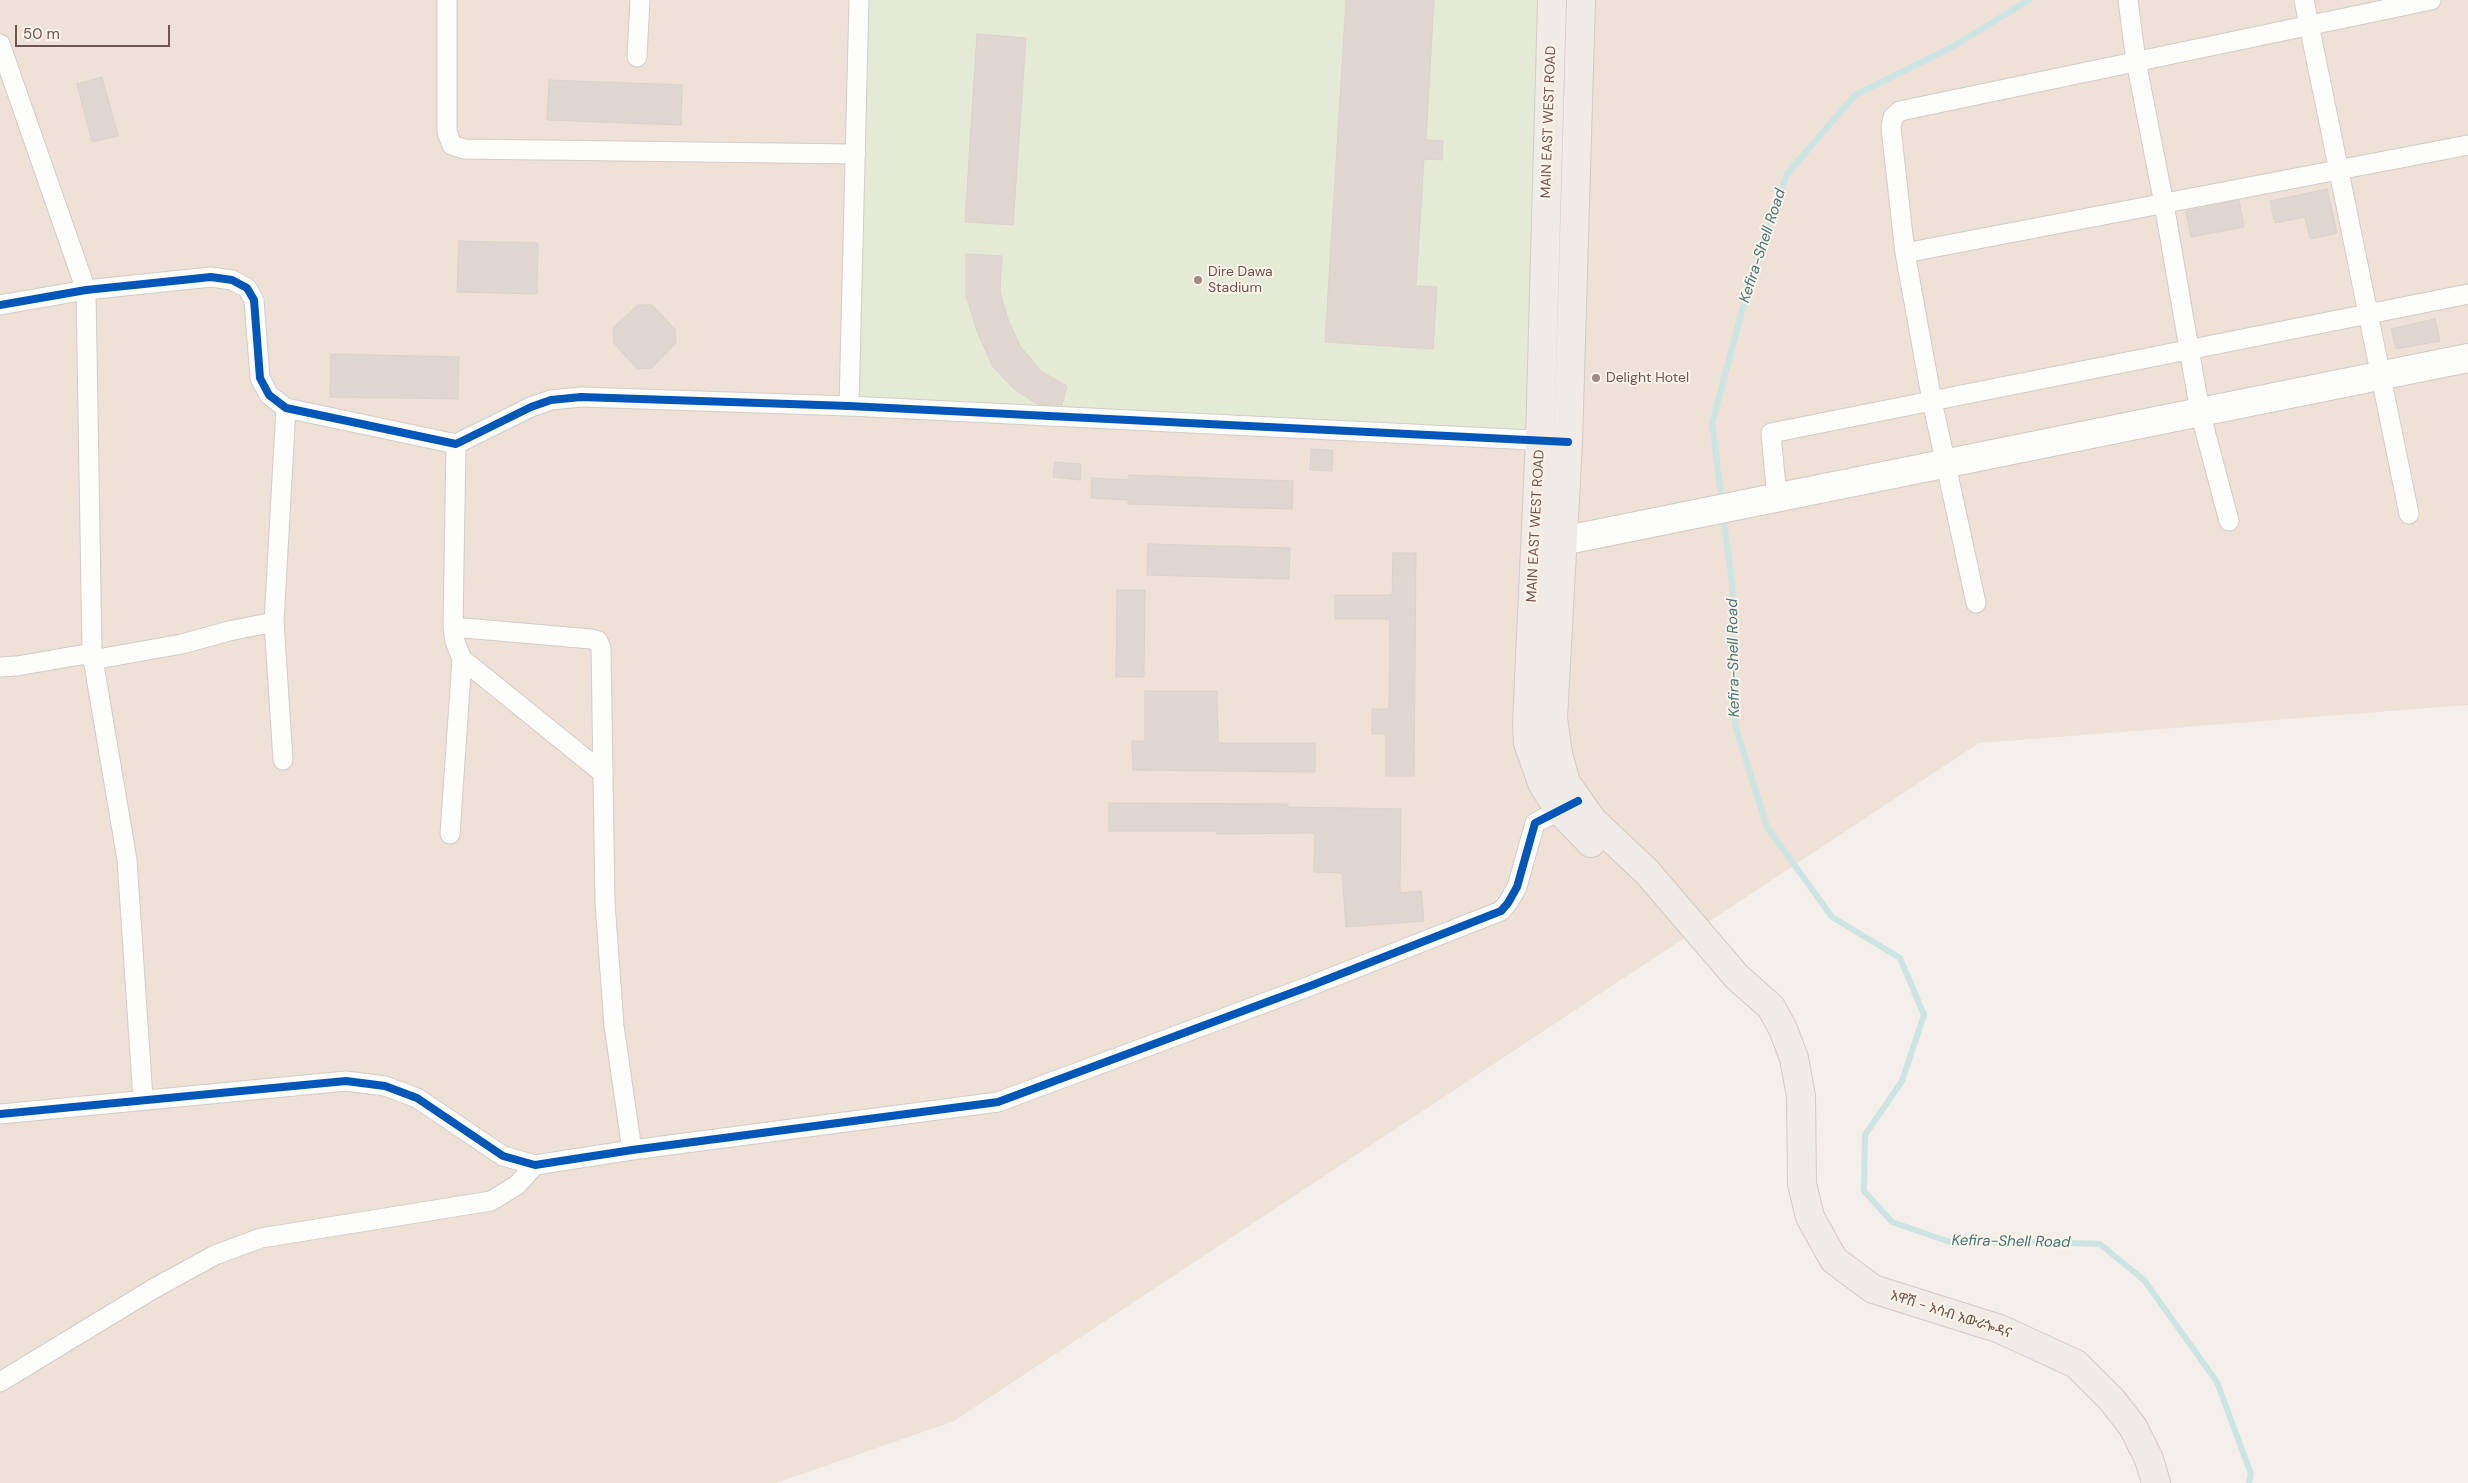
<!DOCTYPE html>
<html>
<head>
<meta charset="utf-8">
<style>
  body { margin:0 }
  #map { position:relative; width:2468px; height:1483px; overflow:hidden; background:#f4efea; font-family:"DM Sans",sans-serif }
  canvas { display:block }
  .scale { position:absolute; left:15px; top:25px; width:155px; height:22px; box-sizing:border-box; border:2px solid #6f554d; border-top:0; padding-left:6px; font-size:15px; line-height:18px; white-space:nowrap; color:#6f554d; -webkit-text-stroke:4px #fcf3eb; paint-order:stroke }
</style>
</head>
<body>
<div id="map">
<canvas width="2468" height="1483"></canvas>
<div class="scale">50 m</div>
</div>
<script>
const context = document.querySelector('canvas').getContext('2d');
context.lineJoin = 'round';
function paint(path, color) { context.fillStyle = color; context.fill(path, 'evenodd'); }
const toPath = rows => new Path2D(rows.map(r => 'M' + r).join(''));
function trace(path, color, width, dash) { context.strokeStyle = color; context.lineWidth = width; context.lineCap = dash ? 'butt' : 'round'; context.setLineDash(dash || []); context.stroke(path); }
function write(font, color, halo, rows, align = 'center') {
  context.font = font + ' "DM Sans","Noto Sans Ethiopic",sans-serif'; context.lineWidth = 4; context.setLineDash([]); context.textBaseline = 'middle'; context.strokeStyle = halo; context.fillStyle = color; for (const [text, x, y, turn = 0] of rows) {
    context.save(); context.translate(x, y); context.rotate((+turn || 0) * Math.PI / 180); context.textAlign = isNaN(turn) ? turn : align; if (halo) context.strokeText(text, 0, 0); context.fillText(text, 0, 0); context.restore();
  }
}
paint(toPath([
  [0,0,2468,0,2468,705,1979,743,954,1421,776,1483,0,1483]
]), '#ede1d8');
paint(toPath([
  [859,0,1552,0,1540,440,849,406]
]), '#e4ead6');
trace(toPath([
  [1722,502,1712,424,1749,284,1787,174,1855,95,1952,47,2029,0],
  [1723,514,1732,584,1735,725,1767,827,1832,917,1900,958,1924,1015,1902,1081,1865,1135,1864,1191,1892,1222,1953,1243,2016,1241,2100,1244,2144,1280,2217,1382,2251,1474,2249,1483]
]), '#cde4e3', 6);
const building = toPath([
  [1346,0,1434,0,1426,140,1443,141,1442,160,1424,159,1416,286,1437,287,1433,349,1325,342,1346,0],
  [977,34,1026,38,1013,225,965,222,977,34],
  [102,77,118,136,92,142,77,84,102,77],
  [549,80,682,85,681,125,547,120,549,80],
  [2327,189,2337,233,2310,239,2305,217,2275,223,2270,201,2327,189],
  [2239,200,2244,227,2191,237,2186,211,2239,200],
  [459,241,538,243,537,294,457,292,459,241],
  [966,254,1002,256,1000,292,1008,319,1020,346,1042,372,1067,386,1062,405,1037,404,1014,389,993,367,977,331,966,295,966,254],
  [638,305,652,305,675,329,676,343,652,368,637,369,614,343,613,328,638,305],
  [2435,319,2440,341,2396,349,2391,329,2435,319],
  [331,354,459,357,458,399,330,397,331,354],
  [1311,449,1333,450,1332,471,1310,470,1311,449],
  [1055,462,1081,464,1080,480,1053,477,1055,462],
  [1129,475,1293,481,1292,509,1128,504,1128,500,1091,498,1092,478,1129,480,1129,475],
  [1148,544,1290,548,1289,579,1147,575,1148,544],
  [1393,553,1416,553,1414,776,1386,776,1386,734,1372,734,1372,709,1389,709,1390,619,1335,619,1335,595,1392,595,1393,553],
  [1117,590,1145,590,1144,677,1116,677,1117,590],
  [1145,691,1217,691,1218,743,1315,743,1315,772,1133,770,1132,741,1145,741,1145,691],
  [1109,803,1288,804,1288,807,1401,809,1400,893,1421,891,1424,921,1346,927,1342,873,1314,872,1315,833,1217,834,1217,831,1109,831,1109,803]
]);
paint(building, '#e0d7d2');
trace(building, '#dcd2cd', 1);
const street = toPath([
  [447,0,447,132,452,145,464,149,856,154],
  [2128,0,2136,61,2164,204,2200,412,2229,521],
  [2304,0,2409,514],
  [0,44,86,290,92,653,127,860,143,1099],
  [637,57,640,0],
  [1905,253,2468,145],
  [0,305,86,290,211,277,232,280,247,288,254,300,260,378,269,395,286,408,456,444,531,407,551,400,581,397,849,406,1552,441],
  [849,406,859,0],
  [1777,498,1771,433,2468,294],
  [1976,603,1932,401,1905,253,1891,128,1893,117,1900,111,2431,0],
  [453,627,591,639,598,641,601,648,605,903,614,1026,632,1150],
  [462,659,603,773],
  [92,660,182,644,229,631,274,622],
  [0,667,17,666,92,653],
  [283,760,274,622,286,408],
  [450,834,462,659,455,642,453,627,456,444],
  [0,1114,346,1081,385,1086,417,1098,503,1156,535,1165,632,1150,998,1102,1310,986,1501,911,1508,903,1517,887,1535,823,1570,805],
  [0,1382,153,1289,215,1255,261,1238,491,1201,517,1185,535,1165]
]);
const secondary = toPath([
  [1539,539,1562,541,2468,358]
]);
const primary = toPath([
  [1552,0,1540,440,1527,724,1528,743,1542,783,1559,810,1591,843],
  [1581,0,1568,442,1553,718,1558,754,1566,783,1593,821,1647,872,1737,977,1771,1007,1783,1029,1794,1058,1801,1096,1802,1184,1810,1217,1834,1260,1873,1289,2000,1329,2076,1364,2112,1400,2133,1427,2149,1459,2156,1483]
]);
trace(street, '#d3ccc8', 21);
trace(secondary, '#d3cac6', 30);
trace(primary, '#d3cac7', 30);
trace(street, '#fdfdfc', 19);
trace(secondary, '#fdfdfc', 28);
trace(primary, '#f0ebe6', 28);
trace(toPath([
  [0,305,86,290,211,277,232,280,247,288,254,300,260,378,269,395,286,408,456,444,531,407,551,400,581,397,849,406,1568,442],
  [0,1114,346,1081,385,1086,417,1098,503,1156,535,1165,632,1150,998,1102,1310,986,1501,911,1508,903,1517,887,1535,823,1578,801]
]), '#0057b8', 8);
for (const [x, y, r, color] of [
  [1198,280,5,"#9e8b84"],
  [1596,378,5,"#9e8b84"]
]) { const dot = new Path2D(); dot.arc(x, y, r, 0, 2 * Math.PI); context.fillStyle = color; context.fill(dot); trace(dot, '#fcf3eb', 2); }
write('14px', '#6f554d', '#fcf3eb', [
  ["MAIN EAST WEST ROAD",1549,122,-88],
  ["MAIN EAST WEST ROAD",1536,526,-87],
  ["አዋሽ - አሳብ አውራጐዳና",1951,1315,18]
]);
write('14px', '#6f554d', '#fcf3eb', [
  ["Dire Dawa",1208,272],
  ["Stadium",1208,288],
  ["Delight Hotel",1606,378]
], 'left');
write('italic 15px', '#477779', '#fcf3eb', [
  ["Kefira-Shell Road",1763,246,-72],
  ["Kefira-Shell Road",1734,658,-91],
  ["Kefira-Shell Road",2011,1242,1]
]);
</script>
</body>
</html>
